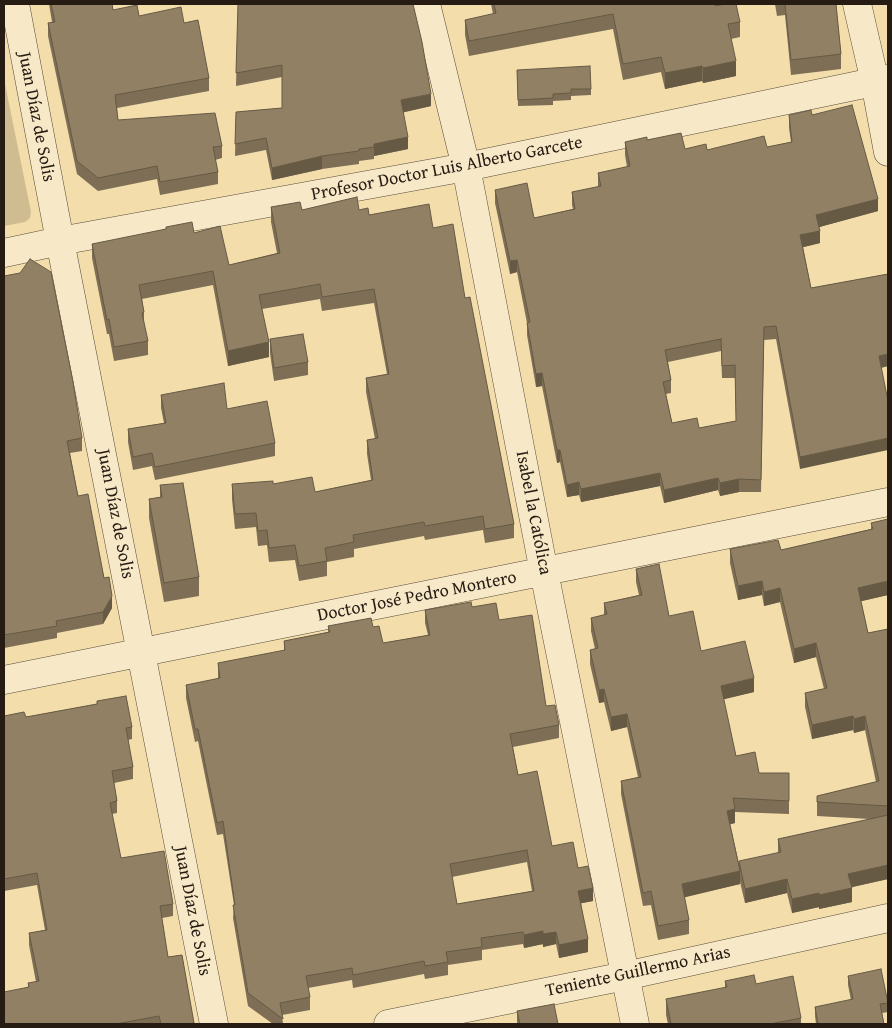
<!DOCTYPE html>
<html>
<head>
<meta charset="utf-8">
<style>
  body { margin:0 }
  #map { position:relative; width:892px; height:1028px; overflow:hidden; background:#f3ddab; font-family:"Gentium Book Plus",serif }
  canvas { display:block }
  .frame { position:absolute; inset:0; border:5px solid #271c14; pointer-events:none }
</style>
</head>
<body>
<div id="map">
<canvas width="892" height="1028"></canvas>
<div class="frame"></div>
</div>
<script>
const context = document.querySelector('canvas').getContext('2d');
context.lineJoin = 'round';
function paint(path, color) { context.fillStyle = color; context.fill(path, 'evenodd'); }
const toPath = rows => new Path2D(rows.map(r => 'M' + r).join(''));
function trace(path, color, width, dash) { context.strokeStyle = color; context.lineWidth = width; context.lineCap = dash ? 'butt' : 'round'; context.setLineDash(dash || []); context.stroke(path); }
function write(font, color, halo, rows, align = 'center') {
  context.font = font + ' "Gentium Book Plus",serif'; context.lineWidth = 4; context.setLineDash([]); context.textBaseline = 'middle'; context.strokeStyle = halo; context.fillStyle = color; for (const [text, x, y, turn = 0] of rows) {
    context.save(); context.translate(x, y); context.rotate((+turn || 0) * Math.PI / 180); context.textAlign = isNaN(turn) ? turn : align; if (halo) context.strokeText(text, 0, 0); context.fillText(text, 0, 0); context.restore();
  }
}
paint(toPath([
  [4,79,31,212,30,218,25,222,4,226]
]), '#d0bc91');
const minor = toPath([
  [15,4,60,241,214,1024],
  [426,4,466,167,544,572,635,1024],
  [857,4,875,82,888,152],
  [4,680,888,502]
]);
const tertiary = toPath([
  [4,253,60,241,466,167,888,79],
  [388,1024,625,976,888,918]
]);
trace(minor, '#5a4c3a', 29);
trace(tertiary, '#5a4c3a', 29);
trace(minor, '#f7e9c8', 28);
trace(tertiary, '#f7e9c8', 28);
paint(toPath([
  [49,4,112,4,113,10,139,16,184,23,209,78,209,91,117,108,118,120,222,146,222,158,215,160,218,172,218,184,160,195,157,179,98,191,77,174,48,36,48,23,52,22],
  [238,4,431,106,403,112,408,149,374,156,374,159,359,161,359,164,322,169,272,180,266,150,235,156,236,112,282,108,282,77,236,86],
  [491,4,715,4,715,6,740,22,740,37,731,39,736,76,703,83,702,81,665,89,661,72,623,80,613,29,469,56,465,35,465,20,493,14],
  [775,4,836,4,841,54,841,69,791,75,785,15,777,16],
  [517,70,591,89,591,95,571,96,571,100,553,101,553,105,518,106],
  [789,115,812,115,878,211,819,227,820,243,803,247,811,288,888,274,888,366,881,368,800,469,776,339,764,340,761,492,739,492,720,496,718,490,664,503,660,486,581,502,579,495,567,497,560,462,557,463,542,386,536,387,527,335,527,323,517,272,510,274,495,203,495,190,534,218,573,209,572,205,572,192,598,187,598,173,627,167,625,155,625,142,647,140,685,149,707,150,767,147,791,142,789,128],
  [721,351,722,378,735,378,736,421,699,428,672,423,666,394,671,393,671,380,668,362],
  [271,207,302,210,359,210,369,215,433,228,465,298,514,524,514,538,485,543,483,530,425,540,424,536,354,549,354,557,327,562,327,576,299,581,295,560,269,562,267,545,258,546,256,527,235,529,232,499,232,484,273,484,315,492,371,480,367,454,367,440,375,439,366,392,366,378,387,374,374,303,322,311,320,299,262,309,269,357,228,366,213,285,142,299,144,312,144,324,148,341,148,355,114,361,109,334,107,334,92,258,92,244,194,233,229,265,277,253,271,222],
  [4,276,82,438,82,451,70,453,78,496,104,578,112,608,103,624,57,633,57,638,4,648],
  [270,339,308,362,308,375,274,381,270,353],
  [161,395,227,409,275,443,275,456,155,480,152,466,133,470,128,442,128,429,164,423,161,408],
  [160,485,199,577,199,596,164,602,149,518,149,499,160,497],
  [871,523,888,595,861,601,868,633,888,629,888,879,852,887,852,902,819,909,819,907,792,913,787,893,745,903,740,882,740,884,684,897,689,920,689,934,658,940,651,905,643,906,621,794,621,781,638,777,627,727,611,731,604,702,599,703,590,664,590,650,595,649,591,631,591,618,604,615,604,603,639,595,636,582,636,569,669,616,701,651,754,692,723,699,736,756,759,773,789,773,789,814,735,812,735,823,730,824,739,864,778,853,778,839,870,819,817,816,817,796,876,782,865,730,854,733,853,730,812,739,805,707,805,693,824,689,816,657,794,663,780,602,764,606,762,595,738,600,730,563,730,549,781,550,871,529],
  [472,607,499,620,546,706,559,725,559,738,513,747,518,775,552,846,578,868,593,901,581,903,588,952,559,958,556,944,543,947,543,944,524,948,523,944,482,950,482,960,448,965,448,975,425,979,424,974,353,988,352,980,308,988,310,997,310,1010,282,1015,283,1024,273,1024,248,1006,233,918,234,905,223,834,217,835,198,741,195,742,186,698,186,685,218,679,218,663,284,651,284,641,328,632,328,626,373,627,383,643,428,635,425,623,425,610],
  [527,862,532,891,457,904,452,877],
  [97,701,132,727,132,739,128,740,133,767,133,779,114,783,117,801,117,813,112,814,121,858,173,904,173,916,162,918,168,957,182,955,194,1024,4,1024,28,987,28,983,36,982,29,945,29,933,45,930,37,885,4,891,4,716,26,717,97,704],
  [848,976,888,1003,888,1012,882,1013,884,1024,816,1024,815,1016,815,1007,851,1000,848,985],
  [725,981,756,984,801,1018,801,1024,668,1024,666,1015,666,999,725,988],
  [517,1011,558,1024,517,1024]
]), '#7d6e55');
paint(toPath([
  [736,61,736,76,703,83,703,68],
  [702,66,702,81,665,89,665,73],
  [431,94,431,106,401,113,401,100],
  [408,137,408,149,374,156,374,144],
  [322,156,322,169,272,180,272,168],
  [878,199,878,211,816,228,816,215],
  [820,231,820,243,800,248,800,235],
  [517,260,517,272,510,274,510,261],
  [269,342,269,357,228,366,228,351],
  [888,354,888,366,879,368,879,356],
  [542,373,542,386,536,387,536,374],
  [888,438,888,450,800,469,800,457],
  [557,450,560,450,560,462,557,463],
  [660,473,660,486,581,502,581,489],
  [718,478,718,490,664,503,664,490],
  [739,479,739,492,720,496,720,483],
  [579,482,579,495,567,497,567,485],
  [762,581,762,595,738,600,738,586],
  [888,581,888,595,858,602,858,588],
  [780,588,780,602,764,606,764,592],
  [112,596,112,608,103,624,103,612],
  [816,643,816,657,794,663,794,649],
  [754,678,754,692,721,700,721,686],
  [604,689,604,702,599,703,599,690],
  [627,714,627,727,611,731,611,717],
  [853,716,853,730,812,739,812,725],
  [865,716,865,730,854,733,854,719],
  [735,809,735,823,727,825,727,811],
  [888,865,888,879,848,888,848,874],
  [740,871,740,884,682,898,682,884],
  [787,879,787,893,745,903,745,889],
  [593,888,593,901,578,904,578,891],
  [852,888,852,902,819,909,819,895],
  [819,893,819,907,792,913,792,899],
  [543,931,543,944,524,948,524,935],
  [556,932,556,944,543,947,543,934],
  [588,939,588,952,559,958,559,945]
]), '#665a45');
const building = toPath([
  [51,4,112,4,113,10,137,5,139,16,181,7,184,23,198,20,209,78,115,95,118,120,215,113,222,146,213,147,218,172,160,182,157,166,98,178,77,161,48,23,55,22,51,4],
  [238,4,413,4,422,42,431,94,401,100,408,137,374,144,374,147,359,149,359,151,322,156,272,168,266,138,235,144,236,112,282,108,282,65,236,73,238,4],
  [494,4,715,4,715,6,725,4,736,4,740,22,728,24,736,61,703,68,702,66,665,73,661,57,623,64,613,14,469,41,465,20,496,13,494,4],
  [785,4,836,4,841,54,791,60,785,4],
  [590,66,591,89,571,89,571,93,553,94,553,98,518,100,517,70,590,66],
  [852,105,878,199,816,215,820,231,800,235,811,288,888,274,888,354,879,356,888,401,888,438,800,457,776,326,764,327,761,480,739,479,720,483,718,478,664,490,660,473,581,489,579,482,567,485,560,450,557,450,542,373,536,374,527,323,530,322,517,260,510,261,495,190,527,183,534,218,575,209,572,192,601,186,598,173,630,166,625,142,647,137,647,140,681,133,685,149,706,144,707,150,764,136,767,147,792,142,789,115,811,110,812,115,852,105],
  [721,339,722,366,735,365,736,421,699,428,697,418,672,423,663,382,671,380,665,350,721,339],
  [357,197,359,210,368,208,369,215,429,204,433,228,453,224,465,298,470,297,514,524,485,529,483,516,425,526,424,522,353,535,354,542,325,548,327,561,299,566,295,545,269,548,267,530,258,531,256,513,235,514,232,484,273,481,273,484,312,477,315,492,373,480,367,440,378,438,366,378,389,374,374,289,322,297,320,284,259,295,269,342,228,351,213,271,139,285,144,312,142,313,148,341,114,347,109,319,107,320,92,244,166,229,166,227,192,222,194,233,220,226,229,265,280,253,271,207,300,202,302,210,357,197],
  [30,259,51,272,73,382,82,438,67,441,78,496,88,494,104,578,109,577,112,596,103,612,56,621,57,626,4,635,4,276,20,273,30,259],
  [303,334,308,362,274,368,270,339,303,334],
  [224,383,227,409,267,401,275,443,155,467,152,453,133,457,128,429,166,423,161,395,224,383],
  [183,483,199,577,164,583,149,499,162,497,160,485,183,483],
  [888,519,888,581,858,588,868,633,888,629,888,806,817,802,817,796,879,781,865,716,854,719,853,716,812,725,805,693,827,688,816,643,794,649,780,588,764,592,762,581,738,586,730,549,778,540,781,550,873,529,871,523,888,519],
  [659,564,669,616,693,611,701,651,745,641,754,678,721,686,736,756,755,752,759,773,789,773,789,801,733,798,735,809,727,811,740,871,682,884,689,920,658,926,651,891,643,893,621,781,641,777,627,714,611,717,604,689,599,690,590,650,598,648,591,618,607,614,604,603,642,595,636,569,659,564],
  [471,602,472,607,496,603,499,620,532,615,546,706,555,705,559,725,510,734,518,775,537,771,552,846,573,842,578,868,588,866,593,888,578,891,588,939,559,945,556,932,543,934,543,931,524,935,523,932,481,938,482,947,446,952,448,962,425,966,424,961,353,975,352,968,306,976,310,997,280,1003,283,1019,248,993,233,905,235,905,223,821,217,823,198,729,195,729,186,685,220,678,218,663,285,650,284,641,330,632,328,626,371,618,373,627,379,626,383,643,430,635,425,610,471,602],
  [527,850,534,891,457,904,450,864,527,850],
  [126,696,132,727,126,728,133,767,112,771,117,801,110,803,121,858,164,851,173,904,160,906,168,957,182,955,194,1023,188,1024,161,1024,159,1016,116,1024,4,1024,4,992,29,987,28,983,39,981,29,933,47,930,37,873,4,879,4,716,24,712,26,717,97,704,97,701,126,696],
  [888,815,888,865,848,874,852,888,819,895,819,893,792,899,787,879,745,889,739,861,781,852,778,839,888,815],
  [881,969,888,1003,880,1004,884,1024,818,1024,815,1007,853,999,848,976,881,969],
  [754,975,756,984,793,976,801,1018,770,1024,671,1024,666,999,727,987,725,981,754,975],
  [554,1004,558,1024,520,1024,517,1011,554,1004]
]);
paint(building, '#918063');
trace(building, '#665a45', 1);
write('18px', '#271c14', '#f7e9c8', [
  ["Juan Díaz de Solis",36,117,79],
  ["Profesor Doctor Luis Alberto Garcete",447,169,-11],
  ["Isabel la Católica",533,513,79],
  ["Juan Díaz de Solis",115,514,79],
  ["Doctor José Pedro Montero",417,597,-11],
  ["Juan Díaz de Solis",192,911,79],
  ["Teniente Guillermo Arias",638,972,-12]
]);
</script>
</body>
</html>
